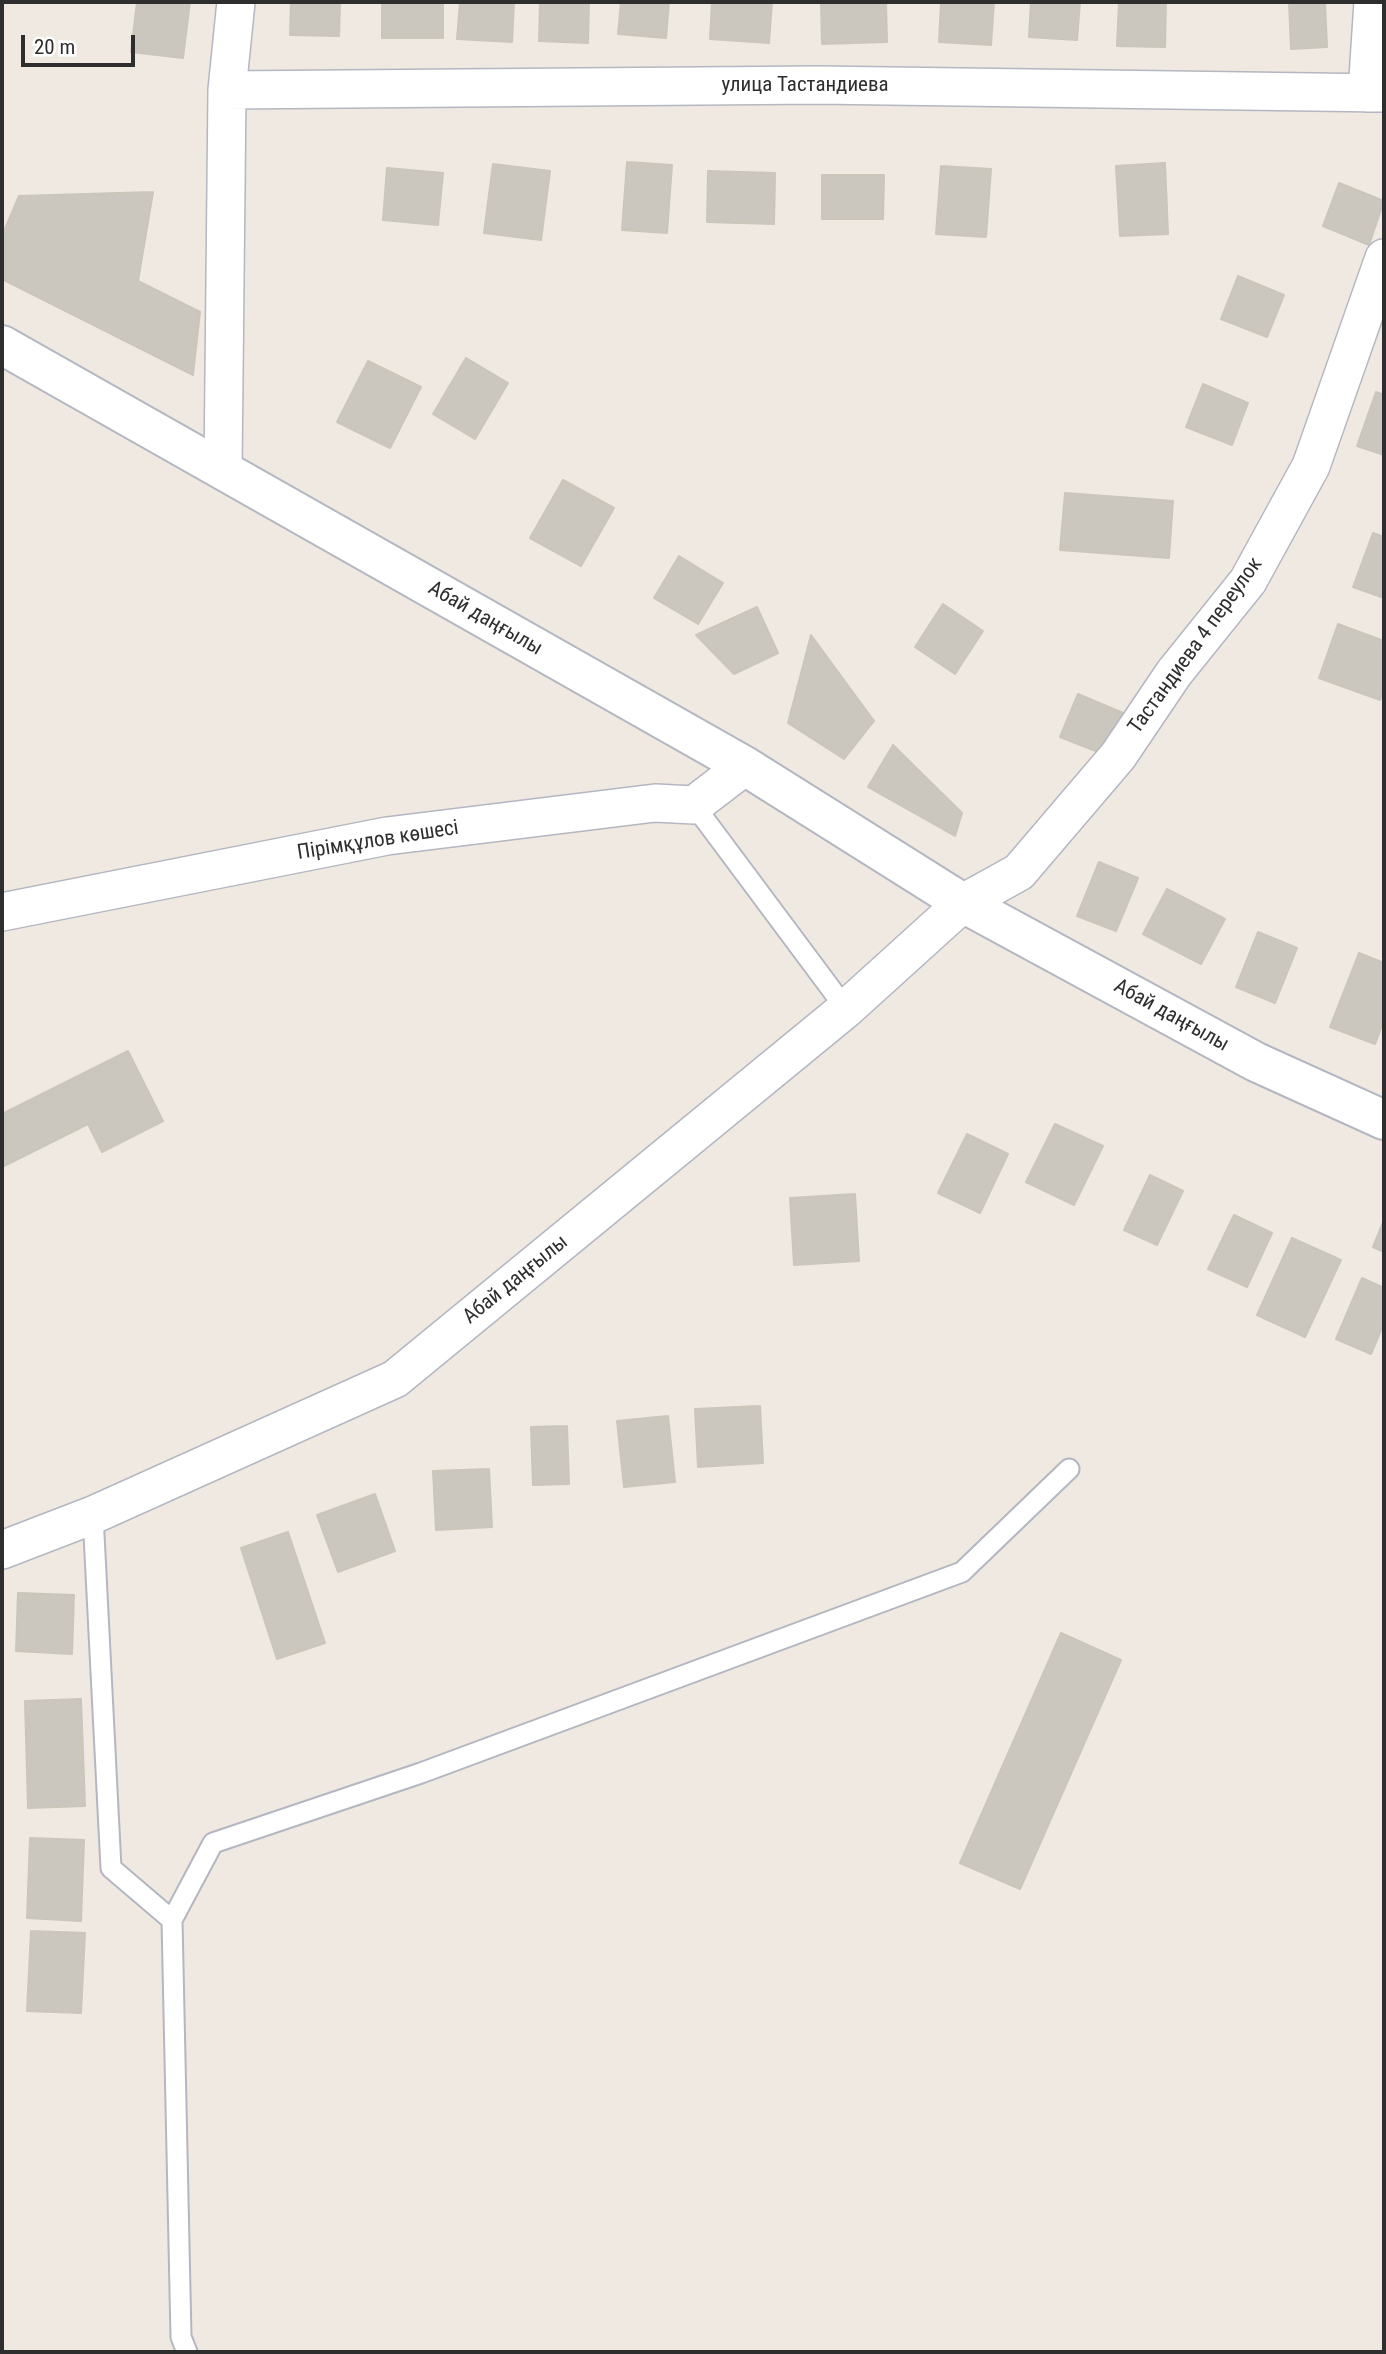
<!DOCTYPE html>
<html>
<head>
<meta charset="utf-8">
<style>
  body { margin:0 }
  #map { position:relative; width:1386px; height:2354px; overflow:hidden; background:#efe9e1; font-family:"Roboto Condensed",sans-serif }
  canvas { display:block }
  .frame { position:absolute; inset:0; border:4px solid #2e2e2e; pointer-events:none }
  .scale { position:absolute; left:21px; top:35px; width:114px; height:32px; box-sizing:border-box; border:4px solid #2e2e2e; border-top:0; padding-left:9px; font-size:21px; line-height:24px; white-space:nowrap; color:#2e2e2e; -webkit-text-stroke:5px #fff; paint-order:stroke }
</style>
</head>
<body>
<div id="map">
<canvas width="1386" height="2354"></canvas>
<div class="frame"></div>
<div class="scale">20 m</div>
</div>
<script>
const context = document.querySelector('canvas').getContext('2d');
context.lineJoin = 'round';
function paint(path, color) { context.fillStyle = color; context.fill(path, 'evenodd'); }
const toPath = rows => new Path2D(rows.map(r => 'M' + r).join(''));
function trace(path, color, width, dash) { context.strokeStyle = color; context.lineWidth = width; context.lineCap = dash ? 'butt' : 'round'; context.setLineDash(dash || []); context.stroke(path); }
function write(font, color, halo, rows, align = 'center') {
  context.font = font + ' "Roboto Condensed",sans-serif'; context.lineWidth = 5; context.setLineDash([]); context.textBaseline = 'middle'; context.strokeStyle = halo; context.fillStyle = color; for (const [text, x, y, turn = 0] of rows) {
    context.save(); context.translate(x, y); context.rotate((+turn || 0) * Math.PI / 180); context.textAlign = isNaN(turn) ? turn : align; if (halo) context.strokeText(text, 0, 0); context.fillText(text, 0, 0); context.restore();
  }
}
const building = toPath([
  [137,2,190,2,183,58,131,52,137,2],
  [291,2,340,2,339,36,290,35,291,2],
  [382,2,443,2,443,38,382,38,382,2],
  [460,2,514,2,512,42,457,39,460,2],
  [540,2,589,2,588,43,539,41,540,2],
  [621,2,669,2,666,38,618,34,621,2],
  [712,2,772,2,769,43,710,39,712,2],
  [821,2,886,2,887,42,822,44,821,2],
  [941,2,994,2,991,45,939,42,941,2],
  [1031,2,1080,2,1077,40,1029,37,1031,2],
  [1119,2,1166,2,1165,47,1117,46,1119,2],
  [1289,2,1325,2,1327,47,1291,49,1289,2],
  [627,162,672,165,667,233,622,230,627,162],
  [1165,163,1168,234,1120,236,1116,166,1165,163],
  [493,164,550,171,541,240,484,233,493,164],
  [941,166,991,169,986,237,936,234,941,166],
  [387,168,443,173,438,225,383,220,387,168],
  [708,171,775,173,774,224,707,222,708,171],
  [822,175,884,175,883,219,822,219,822,175],
  [1339,183,1384,201,1369,245,1323,226,1339,183],
  [153,192,138,281,200,312,193,375,2,279,2,236,19,196,153,192],
  [1238,276,1284,295,1267,337,1221,319,1238,276],
  [466,358,508,383,475,439,433,414,466,358],
  [368,361,421,387,390,448,337,422,368,361],
  [1203,384,1248,403,1232,445,1186,427,1203,384],
  [1376,392,1384,395,1384,455,1357,446,1376,392],
  [563,480,614,508,581,566,530,538,563,480],
  [1065,493,1173,501,1169,558,1060,550,1065,493],
  [1373,533,1384,537,1384,598,1353,587,1373,533],
  [679,556,723,583,698,624,654,598,679,556],
  [943,604,983,631,955,674,915,647,943,604],
  [757,607,778,653,734,674,696,635,757,607],
  [1338,624,1384,641,1384,689,1380,700,1319,678,1338,624],
  [811,635,874,721,844,759,788,723,811,635],
  [1078,694,1123,713,1106,755,1060,737,1078,694],
  [893,745,962,813,955,836,868,787,893,745],
  [1099,862,1138,878,1116,931,1077,916,1099,862],
  [1167,889,1225,919,1201,964,1143,934,1167,889],
  [1258,932,1297,948,1275,1003,1236,987,1258,932],
  [1359,953,1384,963,1384,1020,1375,1044,1330,1027,1359,953],
  [128,1051,163,1121,102,1152,88,1124,2,1167,2,1114,128,1051],
  [1055,1124,1103,1146,1074,1205,1026,1182,1055,1124],
  [967,1134,1008,1154,980,1213,938,1193,967,1134],
  [1150,1175,1183,1191,1157,1245,1124,1230,1150,1175],
  [855,1194,859,1261,794,1265,790,1198,855,1194],
  [1234,1215,1272,1233,1247,1287,1208,1269,1234,1215],
  [1384,1220,1384,1252,1373,1247,1384,1220],
  [1292,1238,1341,1260,1305,1337,1257,1315,1292,1238],
  [1362,1278,1384,1288,1384,1323,1371,1354,1336,1339,1362,1278],
  [760,1406,763,1463,698,1467,695,1409,760,1406],
  [668,1416,675,1482,624,1487,617,1421,668,1416],
  [567,1426,569,1484,533,1485,531,1427,567,1426],
  [489,1469,492,1527,436,1530,433,1471,489,1469],
  [375,1494,395,1551,338,1572,317,1515,375,1494],
  [288,1532,325,1643,277,1659,241,1548,288,1532],
  [18,1593,74,1595,72,1654,16,1651,18,1593],
  [1061,1633,1121,1660,1020,1889,960,1863,1061,1633],
  [81,1699,85,1806,28,1808,25,1701,81,1699],
  [30,1838,84,1840,81,1921,27,1918,30,1838],
  [31,1931,85,1933,81,2013,27,2011,31,1931]
]);
paint(building, '#cbc7bf');
trace(building, '#cbc5ba', 2);
const lane = toPath([
  [694,805,846,1009],
  [93,1515,111,1868,172,1920],
  [187,2352,181,2337,172,1920,213,1843,421,1773,962,1572,1069,1469]
]);
const street = toPath([
  [227,90,818,85,1384,93],
  [1367,93,1373,2],
  [223,470,227,90,236,2],
  [2,912,387,836,655,803,694,805,745,766],
  [2,1550,93,1515,395,1379,846,1009,963,903,1019,872,1118,756,1174,673,1248,581,1311,466,1384,258]
]);
const secondary = toPath([
  [2,345,745,766,963,903,1256,1062,1384,1120]
]);
trace(lane, '#b4b7c1', 23);
trace(street, '#b4b7c1', 40);
trace(secondary, '#b4b7c1', 42);
trace(lane, '#fff', 19);
trace(street, '#fff', 37);
trace(secondary, '#fff', 38);
write('21px', '#2e2e2e', '#fff', [
  ["улица Тастандиева",805,86],
  ["Абай даңғылы",485,619,30],
  ["Тастандиева 4 переулок",1196,646,-54],
  ["Пірімқұлов көшесі",378,841,-9],
  ["Абай даңғылы",1171,1016,29],
  ["Абай даңғылы",516,1280,-39]
]);
</script>
</body>
</html>
